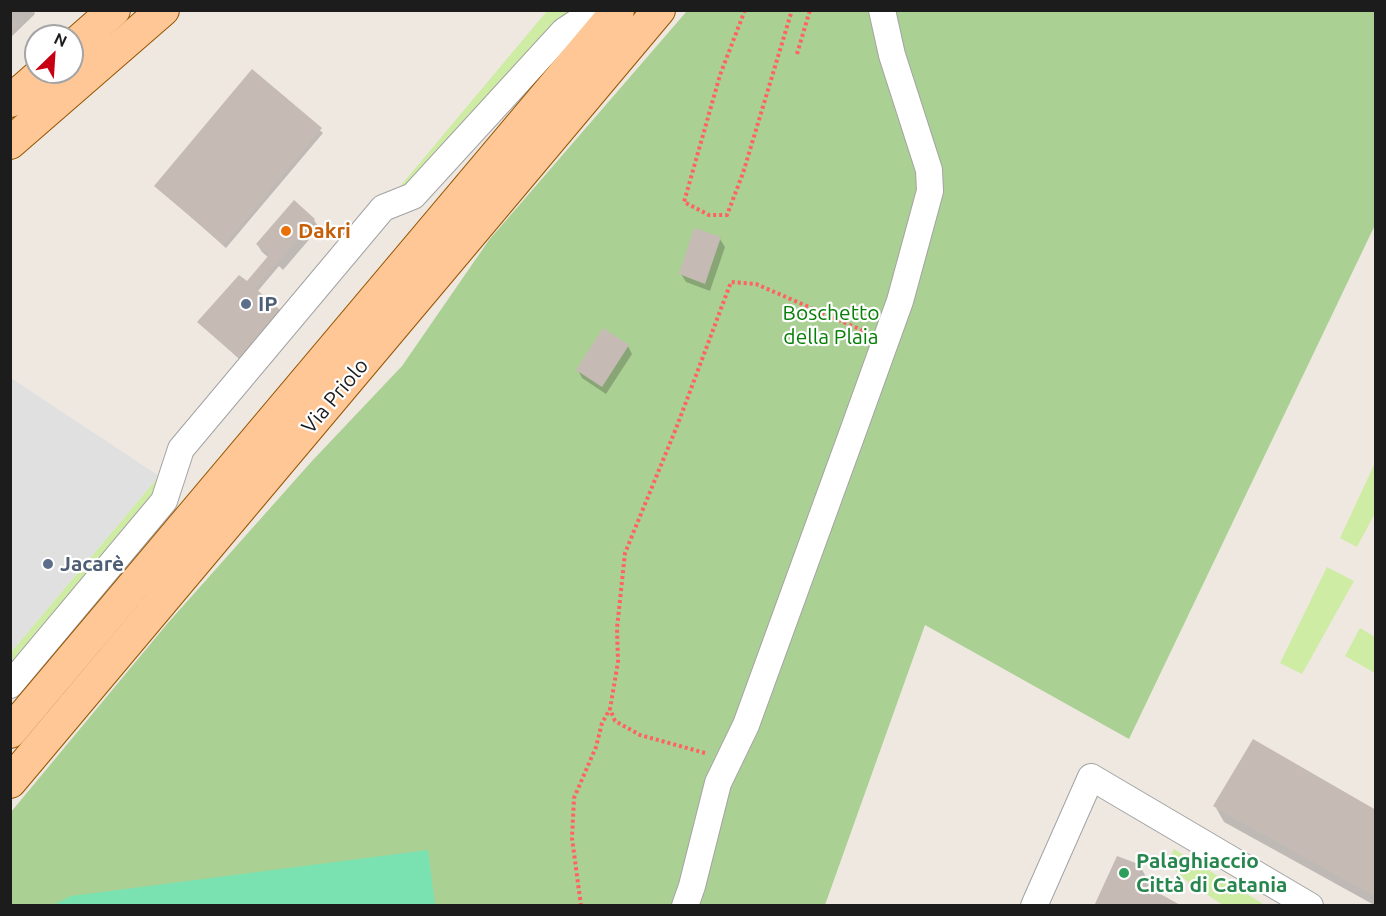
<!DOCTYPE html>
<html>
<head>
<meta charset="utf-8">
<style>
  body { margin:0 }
  #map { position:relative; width:1386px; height:916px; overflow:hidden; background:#eee8e1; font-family:Ubuntu,sans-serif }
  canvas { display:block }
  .frame { position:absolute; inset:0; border:12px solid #1c1c1c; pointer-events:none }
  .north { position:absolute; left:24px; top:24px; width:60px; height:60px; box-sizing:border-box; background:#fff; border:2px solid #a4a4a4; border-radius:50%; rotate:25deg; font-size:16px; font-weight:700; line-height:24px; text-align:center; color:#1c1c1c }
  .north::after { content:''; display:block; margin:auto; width:21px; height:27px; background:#c80013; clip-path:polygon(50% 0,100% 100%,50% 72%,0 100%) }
</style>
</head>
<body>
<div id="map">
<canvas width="1386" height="916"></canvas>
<div class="frame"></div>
<div class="north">N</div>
</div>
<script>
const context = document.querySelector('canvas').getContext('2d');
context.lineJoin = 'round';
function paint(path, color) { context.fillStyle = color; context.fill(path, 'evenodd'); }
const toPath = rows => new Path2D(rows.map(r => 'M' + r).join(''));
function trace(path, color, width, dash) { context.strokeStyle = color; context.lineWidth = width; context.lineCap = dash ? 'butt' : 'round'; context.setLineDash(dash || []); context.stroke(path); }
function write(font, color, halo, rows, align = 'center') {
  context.font = font + ' Ubuntu,sans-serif'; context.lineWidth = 4.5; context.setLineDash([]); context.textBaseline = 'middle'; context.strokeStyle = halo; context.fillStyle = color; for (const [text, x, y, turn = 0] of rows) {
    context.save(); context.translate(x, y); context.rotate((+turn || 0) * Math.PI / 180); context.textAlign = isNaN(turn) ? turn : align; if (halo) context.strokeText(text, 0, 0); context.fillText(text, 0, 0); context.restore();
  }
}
paint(toPath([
  [547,11,573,11,403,195,397,190],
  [1375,463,1375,513,1357,547,1340,538],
  [159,476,153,499,11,672,11,652],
  [1327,567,1354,581,1302,674,1280,663],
  [1360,628,1375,637,1375,673,1345,656],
  [1174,849,1265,905,1223,905,1189,883,1168,864]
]), '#ceeca3');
paint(toPath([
  [687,11,1375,11,1375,225,1129,739,925,625,825,905,11,906,11,812,167,624,312,461,402,366,489,240]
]), '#abd093');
paint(toPath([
  [428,850,435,905,53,905,71,896]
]), '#7ae2b0');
paint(toPath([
  [11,378,159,476,11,652]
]), '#e0e0e0');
paint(toPath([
  [10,10,33,10,35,14,10,38],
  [252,72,323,133,226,248,156,186],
  [314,220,319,228,283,270,279,266,257,292,247,366,199,322,247,284,269,258,262,252,257,244],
  [720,239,725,247,710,291,686,282,681,274],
  [628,346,632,354,606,394,582,378,578,370],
  [1215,806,1376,811,1376,906,1224,822],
  [1140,866,1149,882,1148,889,1095,906]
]), '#0003');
paint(toPath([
  [10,16,19,25,10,33],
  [252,69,322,128,224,245,154,186],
  [294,200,315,219,255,288,286,315,244,363,197,322,239,275,247,281,269,255,256,244],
  [694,228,721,237,705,284,679,274],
  [603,328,629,345,602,387,576,370],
  [1253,739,1376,810,1376,897,1213,806],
  [1117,856,1141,865,1137,881,1182,906,1094,906]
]), '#c6bab4');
const minor = toPath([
  [10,685,164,501,181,449,383,208,413,196,564,31,596,10],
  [685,906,692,886,718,783,746,725,856,423,900,301,930,191,929,170,892,55,882,10],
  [1034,906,1091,777,1310,906]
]);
const major = toPath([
  [72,47,114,10],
  [10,101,43,72],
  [10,143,163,10],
  [10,732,618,10],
  [10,782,659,10]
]);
trace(minor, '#a3a3a3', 28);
trace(major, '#945400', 34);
trace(toPath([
  [745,10,720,75,684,202,709,215,727,215,743,173,792,10],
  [797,54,810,10],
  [705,753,640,735,615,721,610,709,618,662,617,628,625,553,677,426,731,282,756,284,864,331],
  [581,906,572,838,574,798,596,747,602,723,610,709]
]), '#ff6261', 4, [3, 3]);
trace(minor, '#fff', 26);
trace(major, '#ffc795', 32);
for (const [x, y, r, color] of [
  [286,231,6,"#e8710a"],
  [246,304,6,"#5c6f8a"],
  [48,564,6,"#5c6f8a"],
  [1124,873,6,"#2e9e5b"]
]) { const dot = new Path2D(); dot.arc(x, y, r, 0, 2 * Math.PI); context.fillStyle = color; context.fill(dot); trace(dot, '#fff', 2); }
write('bold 21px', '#c56008', '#fff', [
  ["Dakri",298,231]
], 'left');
write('bold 21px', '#4e5e75', '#fff', [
  ["IP",258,304],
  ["Jacarè",60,564]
], 'left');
write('21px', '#077e06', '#fff', [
  ["Boschetto",831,313],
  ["della Plaia",831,337]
]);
write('21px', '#1c1c1c', '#fff', [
  ["Via Priolo",335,396,-50]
]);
write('bold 21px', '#27864d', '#fff', [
  ["Palaghiaccio",1136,861],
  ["Città di Catania",1136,885]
], 'left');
</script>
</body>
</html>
